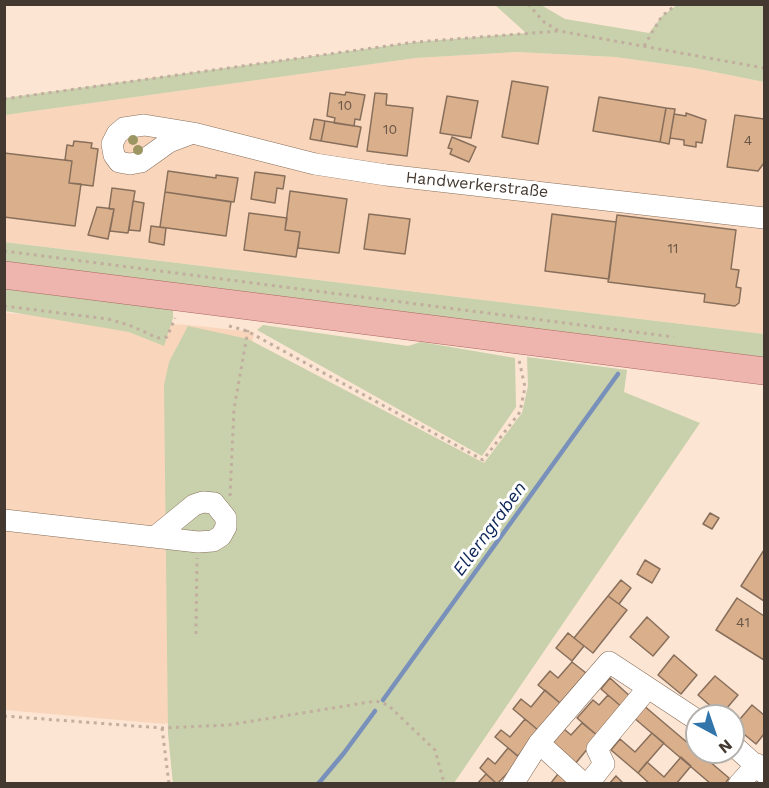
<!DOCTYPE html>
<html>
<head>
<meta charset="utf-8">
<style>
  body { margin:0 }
  #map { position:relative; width:769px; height:788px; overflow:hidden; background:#fce5d3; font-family:"Work Sans",sans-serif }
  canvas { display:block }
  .frame { position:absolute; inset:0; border:6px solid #443930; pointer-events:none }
  .north { position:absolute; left:685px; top:704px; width:60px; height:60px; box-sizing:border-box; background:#fff; border:2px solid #b4b0ac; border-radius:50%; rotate:140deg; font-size:16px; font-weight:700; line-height:24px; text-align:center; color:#443930 }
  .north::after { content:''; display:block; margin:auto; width:21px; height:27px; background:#3175ab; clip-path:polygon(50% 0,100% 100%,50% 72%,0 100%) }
</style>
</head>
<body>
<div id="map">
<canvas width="769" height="788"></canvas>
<div class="frame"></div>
<div class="north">N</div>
</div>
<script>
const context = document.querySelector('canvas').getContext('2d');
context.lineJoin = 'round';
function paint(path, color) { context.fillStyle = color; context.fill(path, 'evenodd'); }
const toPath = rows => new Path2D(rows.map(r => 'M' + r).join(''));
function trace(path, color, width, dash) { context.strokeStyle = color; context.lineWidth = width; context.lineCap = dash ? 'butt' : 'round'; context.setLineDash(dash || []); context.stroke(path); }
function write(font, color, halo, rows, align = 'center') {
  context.font = font + ' "Work Sans",sans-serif'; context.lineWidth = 6; context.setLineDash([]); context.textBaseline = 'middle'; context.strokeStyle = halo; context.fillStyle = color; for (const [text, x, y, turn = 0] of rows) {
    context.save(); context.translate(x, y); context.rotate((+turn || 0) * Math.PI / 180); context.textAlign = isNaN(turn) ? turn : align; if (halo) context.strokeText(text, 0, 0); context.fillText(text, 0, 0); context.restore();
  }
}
paint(toPath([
  [517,52,615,57,694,68,764,82,764,334,5,242,4,115,416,58],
  [4,313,188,325,254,332,199,712,165,724,5,710]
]), '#f9d6bb');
paint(toPath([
  [495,5,541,5,565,19,649,33,662,16,677,5,764,5,764,82,694,68,615,57,517,52,416,58,5,115,5,98,416,42,526,33],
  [4,242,764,334,764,360,5,263],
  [5,276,173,297,173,318,164,346,129,332,5,311],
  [263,325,408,346,421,342,515,358,516,407,482,456,257,330],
  [188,326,248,339,484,463,522,413,528,386,527,357,627,370,624,392,700,423,454,783,173,784,168,734,164,385,169,362]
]), '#c8d1ab');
trace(toPath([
  [383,700,618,374],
  [318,784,344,753,375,711]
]), '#7990bb', 4.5);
const building = toPath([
  [512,81,548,87,538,144,502,137,512,81],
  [346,92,365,95,360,120,355,119,354,126,334,123,335,118,327,116,330,93,345,95,346,92],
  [375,93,387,94,386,105,413,108,407,156,367,151,375,93],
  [447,96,478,101,471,138,440,133,447,96],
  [599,97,666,108,660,142,593,131,599,97],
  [666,108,675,109,669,144,660,142,666,108],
  [686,113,706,120,702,143,696,142,696,147,684,145,684,140,670,138,674,114,686,116,686,113],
  [735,115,764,119,764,163,758,171,727,167,735,115],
  [314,119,325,121,321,141,310,139,314,119],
  [325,121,361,127,357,147,321,141,325,121],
  [452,137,476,147,469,162,450,154,452,149,448,148,452,137],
  [74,141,92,143,91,148,98,149,93,186,69,183,72,161,65,160,67,145,73,146,74,141],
  [4,153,72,161,69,183,81,184,75,226,4,217,4,153],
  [168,171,216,178,216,175,238,178,234,202,165,192,168,171],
  [255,172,285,176,283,189,277,188,275,203,251,199,255,172],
  [112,188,135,191,128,233,110,231,114,209,109,209,112,188],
  [290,191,347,199,339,253,298,248,300,232,285,230,290,191],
  [165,192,231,202,226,236,160,227,165,192],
  [133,201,144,203,140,231,129,230,133,201],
  [97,207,114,209,108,239,88,235,97,207],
  [249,213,287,218,285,230,300,232,296,257,244,250,249,213],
  [369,214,410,219,405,254,364,249,369,214],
  [552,214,616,222,609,279,545,271,552,214],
  [617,215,736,230,731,269,739,270,736,287,741,288,739,303,735,306,704,302,705,294,608,282,617,215],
  [151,226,166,228,164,245,149,242,151,226],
  [710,513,719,518,712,529,703,524,710,513],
  [764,550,764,601,741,586,764,550],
  [645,560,660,569,652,583,637,574,645,560],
  [621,580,631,588,619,604,608,596,621,580],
  [608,596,627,610,593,653,574,638,608,596],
  [737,598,764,616,764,660,716,630,737,598],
  [647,617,669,637,653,656,630,637,647,617],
  [568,633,584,646,572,661,556,648,568,633],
  [674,655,697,675,681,694,658,675,674,655],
  [572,662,586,673,560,703,538,685,550,671,558,678,572,662],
  [715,676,738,695,721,715,698,695,715,676],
  [610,678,632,698,623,708,601,689,610,678],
  [545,690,560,703,538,730,513,709,521,699,531,707,545,690],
  [608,695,623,708,598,736,577,718,593,700,599,705,608,695],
  [643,705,729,778,725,784,711,784,633,717,643,705],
  [752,705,764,715,764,734,756,744,734,726,752,705],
  [525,719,539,731,518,756,495,737,501,730,510,737,525,719],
  [582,723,598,736,575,764,552,743,564,729,571,735,582,723],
  [652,733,664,743,638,773,611,750,620,739,635,752,652,733],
  [508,748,521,759,497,784,480,768,488,758,495,764,508,748],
  [681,757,691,766,676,784,650,784,638,773,647,762,664,777,681,757],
  [486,774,497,784,477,784,486,774],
  [558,774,570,784,550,784,558,774],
  [616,776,624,784,609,784,616,776]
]);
paint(building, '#daaf8c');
trace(building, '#886f5b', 1.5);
const minor = toPath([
  [193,133,169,142,141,162,130,164,119,162,114,155,112,144,117,134,124,128,144,125,193,133,315,164,386,175,764,218],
  [4,520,198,542,213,541,221,536,226,527,226,518,214,503,203,502,194,505,156,536],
  [539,743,584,784],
  [733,745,764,773],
  [513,784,539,743,609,662,697,720],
  [588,784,604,764,597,749,648,688],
  [739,784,757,764]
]);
const major = toPath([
  [4,275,764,371]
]);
trace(minor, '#876e5a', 22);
trace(major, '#ab685f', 28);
trace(toPath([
  [528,4,544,22,559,31,764,68],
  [644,46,662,16,677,4],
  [4,99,416,42,559,31],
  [4,251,674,337],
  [4,306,108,319,129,325,158,338,167,337,175,318],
  [229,326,247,331,483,460,520,412,525,387,519,360],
  [230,496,234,409,248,330],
  [196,634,197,558],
  [4,716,162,728,228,725,376,701,388,705,435,750,444,783],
  [162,728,169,784]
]), '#c1ae9f', 3, [3, 4.5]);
trace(minor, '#fff', 21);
trace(major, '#eeb4ae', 27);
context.fillStyle = '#9c9762';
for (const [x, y] of [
  [133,140],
  [138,150]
]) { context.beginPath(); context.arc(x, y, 5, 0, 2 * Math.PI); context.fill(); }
write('14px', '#6a5647', null, [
  ["10",345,106],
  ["10",390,130],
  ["4",748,141],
  ["11",673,249],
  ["41",743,623]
]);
write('16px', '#443930', '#fff', [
  ["Handwerkerstraße",477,185,6]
]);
write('italic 18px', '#0c2559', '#fff', [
  ["Ellerngraben",490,529,-54]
]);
</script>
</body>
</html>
